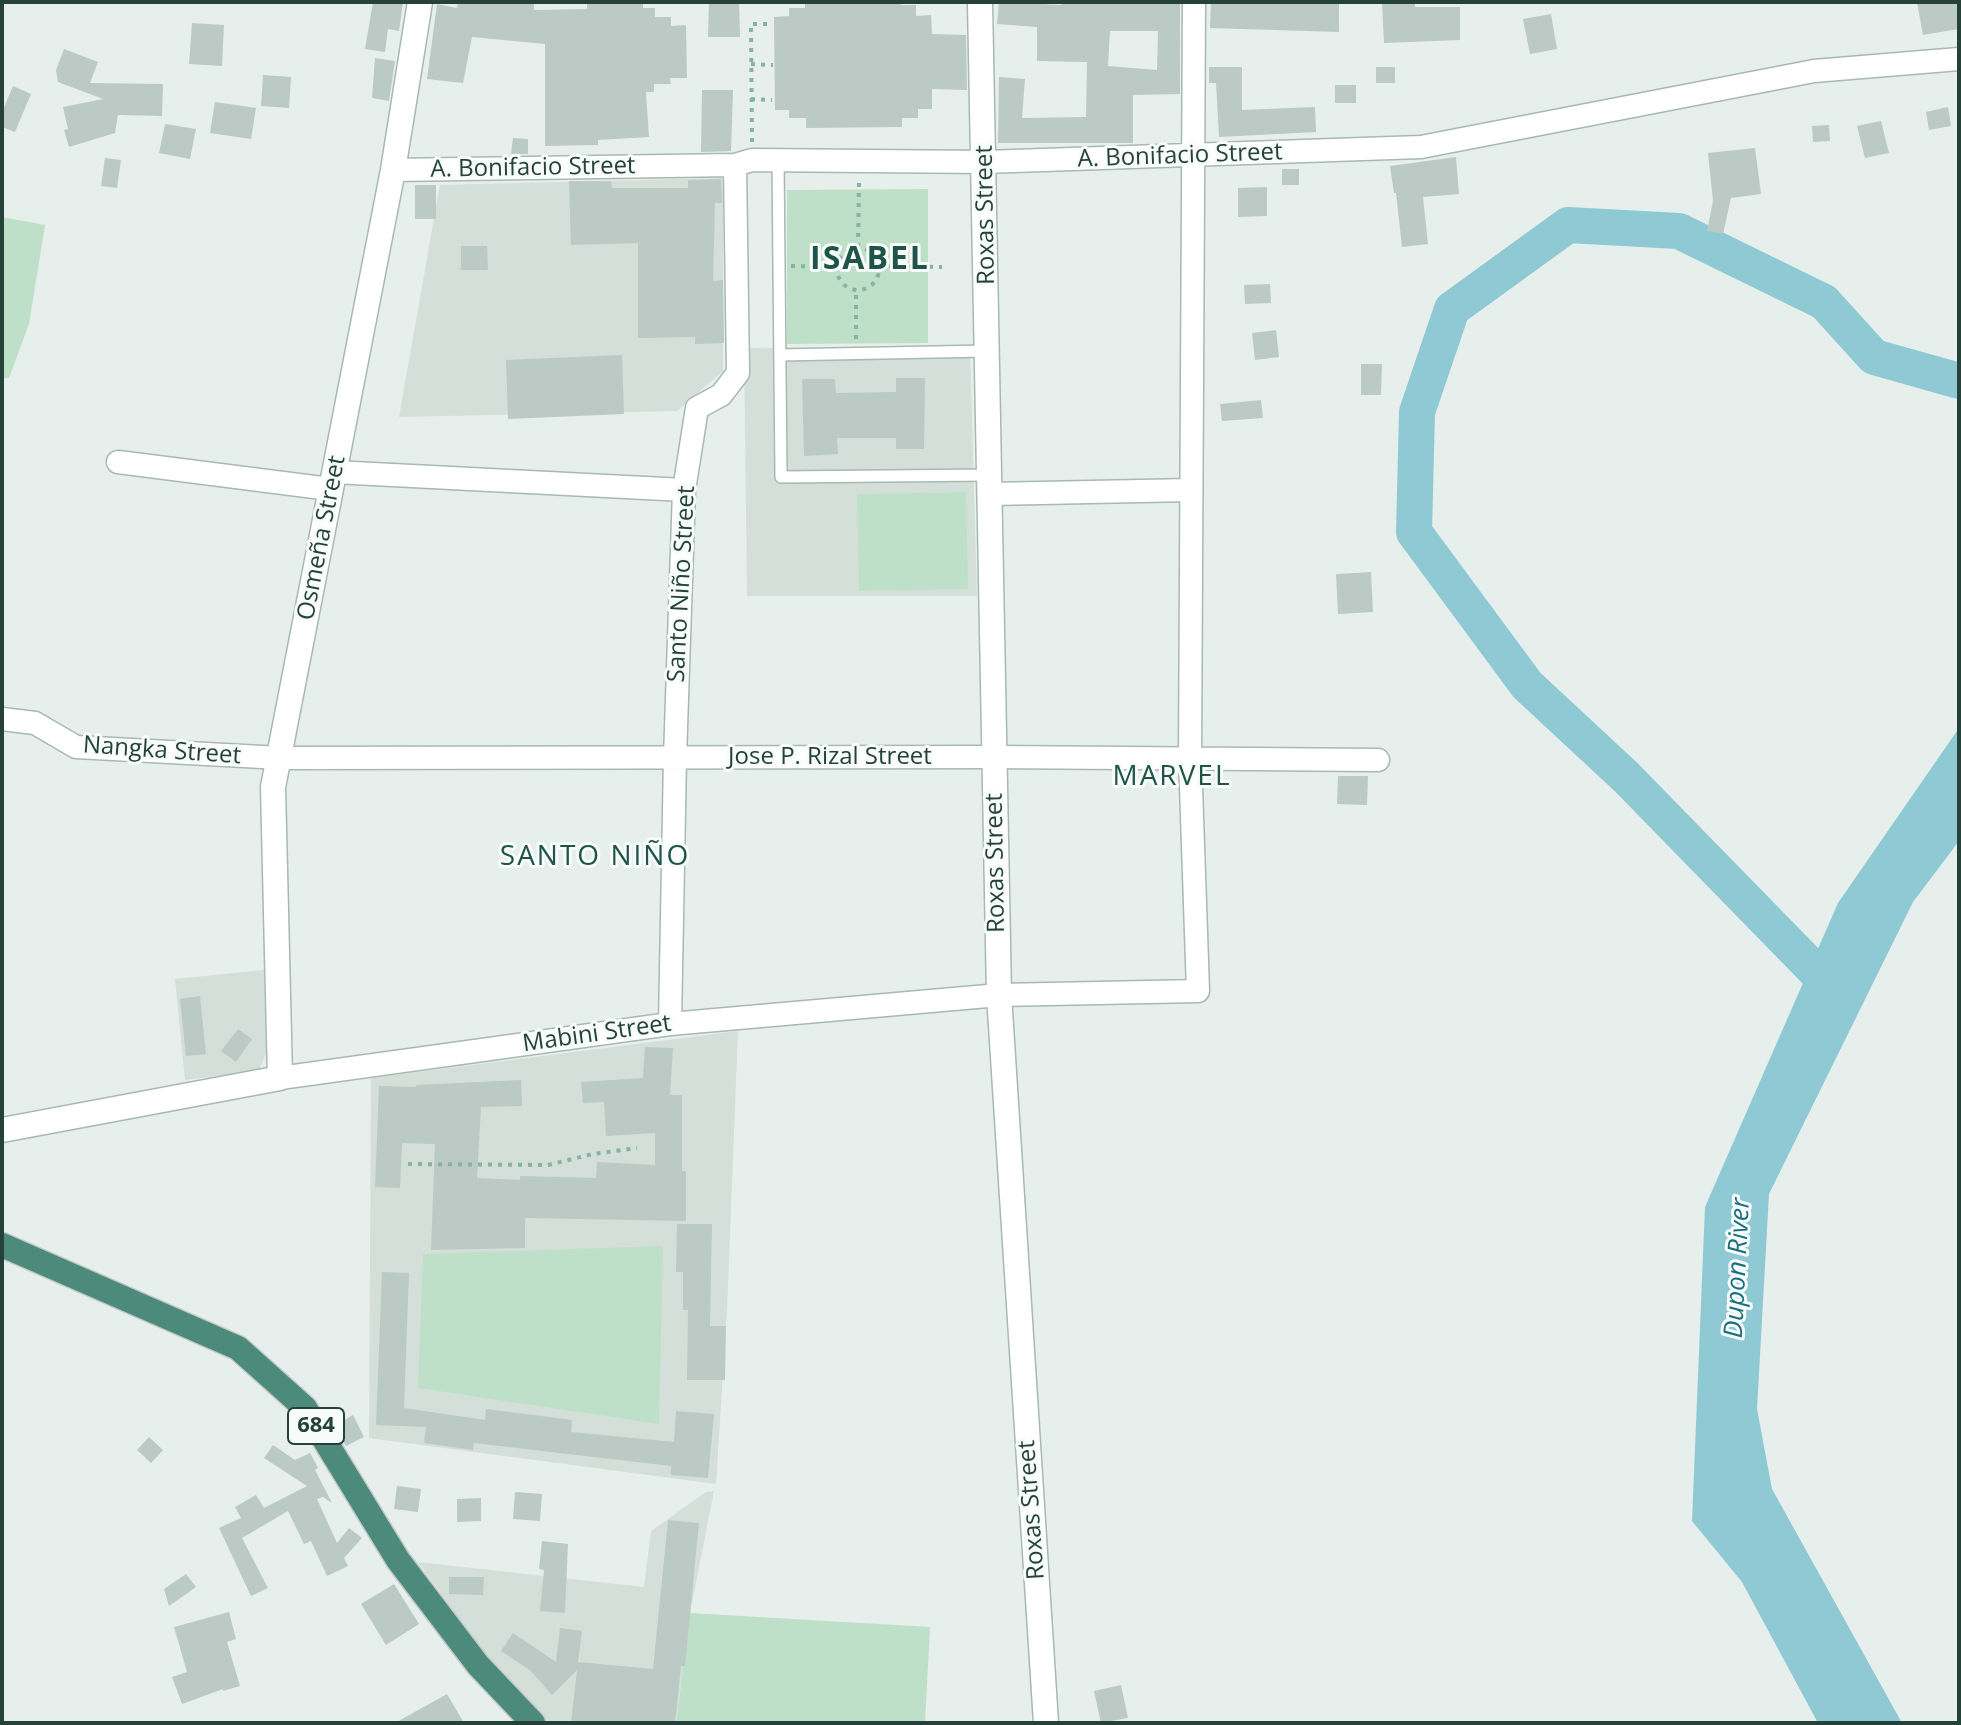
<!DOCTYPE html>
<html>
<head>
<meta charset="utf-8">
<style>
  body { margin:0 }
  #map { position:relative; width:1961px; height:1725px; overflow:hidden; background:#e6efeb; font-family:"Open Sans",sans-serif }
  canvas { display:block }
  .frame { position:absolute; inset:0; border:4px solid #24423a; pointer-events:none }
</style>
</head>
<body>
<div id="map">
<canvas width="1961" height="1725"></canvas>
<div class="frame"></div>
</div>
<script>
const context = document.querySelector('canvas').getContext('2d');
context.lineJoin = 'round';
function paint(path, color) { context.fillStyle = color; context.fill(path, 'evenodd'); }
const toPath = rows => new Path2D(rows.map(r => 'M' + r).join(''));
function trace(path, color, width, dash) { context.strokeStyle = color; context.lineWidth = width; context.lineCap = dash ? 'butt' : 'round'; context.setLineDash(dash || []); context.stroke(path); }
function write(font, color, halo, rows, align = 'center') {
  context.font = font + ' "Open Sans",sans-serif'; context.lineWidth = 6; context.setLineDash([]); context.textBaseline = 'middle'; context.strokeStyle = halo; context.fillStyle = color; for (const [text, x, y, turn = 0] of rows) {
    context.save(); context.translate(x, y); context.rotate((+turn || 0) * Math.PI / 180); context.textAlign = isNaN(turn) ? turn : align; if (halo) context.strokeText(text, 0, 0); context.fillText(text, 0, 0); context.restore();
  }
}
paint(toPath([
  [723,178,723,371,677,411,399,417,440,185],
  [970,347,977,596,747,596,744,348],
  [264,970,266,1053,259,1071,185,1080,175,979],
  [738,1031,727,1310,716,1484,369,1438,371,1078],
  [714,1491,690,1613,676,1723,550,1723,489,1659,418,1562,644,1587,651,1531,706,1492]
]), '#d4dfda');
paint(toPath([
  [928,189,928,343,787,344,787,190],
  [2,217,45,225,29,324,9,378,2,379],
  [966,492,968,589,859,591,857,494],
  [663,1246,659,1424,418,1388,423,1254],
  [690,1613,930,1627,925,1723,676,1723]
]), '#bfe0c8');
paint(toPath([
  [1959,728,1959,841,1913,902,1769,1194,1757,1409,1772,1489,1902,1723,1818,1723,1742,1582,1692,1521,1705,1207,1838,903]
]), '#8ec9d4');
trace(toPath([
  [1835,991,1626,777,1527,685,1414,532,1417,412,1452,309,1568,225,1679,231,1824,302,1874,357,1959,381]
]), '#8ec9d4', 36);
paint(toPath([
  [373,2,403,2,399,31,388,29,385,52,365,49],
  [458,2,534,2,534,10,587,9,587,2,643,2,643,8,655,8,655,17,671,17,671,26,686,25,687,78,670,78,671,84,654,84,654,92,646,92,649,137,598,140,598,145,545,146,545,44,472,37,463,83,427,79,437,4,457,8],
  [709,2,739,2,740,37,708,37],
  [805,2,901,2,901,5,916,5,916,16,931,15,932,34,966,35,967,90,932,89,932,109,918,109,918,118,902,118,902,127,806,128,806,118,789,118,789,110,775,110,774,17,789,16,789,8,805,8],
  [999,2,1061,5,1061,2,1180,2,1180,94,1133,95,1133,143,998,143,999,77,1025,79,1022,118,1086,117,1087,62,1037,61,1037,27,997,24],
  [1110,31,1158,31,1157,70,1108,66],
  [1211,2,1339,2,1339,32,1210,28],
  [1382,2,1415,2,1415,7,1460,7,1460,40,1384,43],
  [1917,2,1959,2,1959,29,1923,35],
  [1551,14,1557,49,1530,54,1523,19],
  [192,23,224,25,222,66,189,64],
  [64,49,98,62,90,83,163,84,162,116,118,115,115,133,69,147,64,130,68,129,63,107,103,99,58,82,56,70],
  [375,58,395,61,389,101,372,98],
  [1209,67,1242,67,1242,110,1315,107,1316,132,1219,137,1216,83,1209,83],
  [1376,67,1395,67,1395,83,1376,83],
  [263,75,291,77,289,108,261,106],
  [1335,85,1356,85,1356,103,1335,103],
  [13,86,31,94,15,132,2,127,2,112],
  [702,90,733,90,731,151,701,152],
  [215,102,256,108,251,139,210,133],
  [1948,107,1951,126,1929,130,1926,112],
  [1881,121,1889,153,1865,158,1857,126],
  [165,124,196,129,190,159,159,153],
  [1829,125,1830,141,1813,142,1812,126],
  [513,138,528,139,528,154,511,154],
  [1755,148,1761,194,1731,198,1723,234,1707,231,1713,201,1708,153],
  [1456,157,1459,194,1423,197,1428,244,1402,247,1396,193,1394,193,1390,166],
  [105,158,121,160,117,188,101,186],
  [1282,169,1299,169,1299,185,1282,185],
  [721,179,722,203,715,203,713,281,723,280,724,343,695,344,695,337,638,338,638,243,571,245,569,181,611,181,612,188,688,188,688,180],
  [415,185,436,185,436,219,415,219],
  [1267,187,1267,216,1238,217,1238,188],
  [461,246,487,246,488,270,461,270],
  [1270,284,1271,303,1245,304,1244,285],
  [1276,330,1279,357,1255,360,1252,333],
  [622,355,624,414,508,419,506,360],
  [1361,364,1382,364,1381,395,1361,395],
  [896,378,925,378,924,449,896,449,896,438,837,438,838,454,804,456,802,379,835,379,836,393,896,392],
  [1261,400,1263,418,1222,421,1220,404],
  [1371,572,1373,612,1338,614,1336,574],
  [1338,776,1368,776,1367,805,1337,804],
  [200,996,206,1054,186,1056,180,999],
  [238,1029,252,1039,236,1062,221,1051],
  [645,1047,673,1048,670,1095,682,1095,682,1171,686,1171,686,1221,525,1218,525,1248,431,1250,435,1144,402,1143,400,1188,375,1187,379,1086,416,1087,416,1085,521,1080,522,1106,481,1107,477,1178,520,1180,520,1176,596,1178,597,1162,655,1165,655,1133,606,1136,604,1102,583,1103,581,1082,643,1078],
  [677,1224,712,1224,710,1326,726,1326,725,1380,687,1380,688,1310,683,1310,683,1272,676,1272],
  [382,1272,409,1273,404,1408,485,1420,486,1409,572,1420,571,1432,674,1442,676,1411,714,1414,708,1478,671,1475,671,1466,474,1443,473,1450,424,1443,426,1427,376,1425],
  [353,1415,364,1437,346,1446,334,1426],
  [149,1437,163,1450,151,1463,137,1450],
  [273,1445,295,1460,310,1453,318,1468,315,1470,332,1503,323,1497,317,1499,337,1543,349,1528,362,1538,344,1558,348,1566,327,1576,311,1541,304,1544,288,1511,242,1538,268,1588,251,1596,219,1528,241,1518,235,1507,256,1495,264,1508,307,1486,264,1458],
  [397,1486,421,1489,418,1512,394,1509],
  [515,1492,542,1494,540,1521,513,1519],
  [481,1498,481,1521,457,1522,457,1499],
  [668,1520,699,1523,685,1666,681,1666,675,1723,571,1723,578,1662,653,1669],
  [542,1541,568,1544,565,1613,540,1611,544,1570,539,1569],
  [186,1574,196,1587,169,1606,164,1589],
  [449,1577,484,1577,483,1595,449,1594],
  [394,1584,419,1624,386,1645,361,1604],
  [229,1612,236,1639,227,1642,240,1686,223,1691,223,1689,182,1704,172,1677,187,1672,174,1627],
  [560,1628,582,1631,577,1670,552,1695,531,1671,501,1651,513,1633,556,1662],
  [1121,1685,1128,1718,1101,1723,1094,1691],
  [447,1694,464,1723,395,1723]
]), '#bbcac4');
const service = toPath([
  [778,161,781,477,989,475],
  [780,355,987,351]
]);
const minor = toPath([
  [393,170,735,165,752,160,985,162,1421,147,1814,71,1959,59],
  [118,462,330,489],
  [334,472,684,490],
  [990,494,1191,490],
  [2,719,35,723,76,747,281,758,994,757,1378,760],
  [670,1024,675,758,684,490,697,408,721,395,738,373,735,165],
  [280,1078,670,1024,999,995,1198,991,1190,758,1194,2]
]);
const tertiary = toPath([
  [980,2,999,995,1046,1723],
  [2,1130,280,1078,273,787,393,170,420,2]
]);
const trunk = toPath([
  [2,1245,238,1348,305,1408,398,1560,478,1665,533,1723]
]);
trace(service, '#a8b8b2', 14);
trace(minor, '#a8b8b2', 25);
trace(tertiary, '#a8b8b2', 27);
trace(trunk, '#c2cac8', 27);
trace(toPath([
  [751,64,773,65],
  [751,99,772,100],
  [752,142,751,24,771,24],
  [858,247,859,182],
  '837 269a21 21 0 1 1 42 0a21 21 0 1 1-42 0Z',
  [791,266,837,267],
  [879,266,942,267],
  [856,339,856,290],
  [408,1164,548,1165,593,1154,637,1148]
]), '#86b3a5', 4, [4, 6]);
trace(service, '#fff', 11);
trace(minor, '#fff', 22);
trace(tertiary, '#fff', 24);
trace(trunk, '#4c8a7c', 24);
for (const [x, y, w] of [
  [316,1426,56]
]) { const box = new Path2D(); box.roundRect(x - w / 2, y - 18, w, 36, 6); context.fillStyle = '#f7fbf9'; context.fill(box); trace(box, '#24423a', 2); }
write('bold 22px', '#24423a', null, [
  ["684",316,1426]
]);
write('24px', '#24423a', '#f7fbf9', [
  ["A. Bonifacio Street",1180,156,-2],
  ["A. Bonifacio Street",533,168,-1],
  ["Roxas Street",986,215,-91],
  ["Osmeña Street",322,538,-79],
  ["Santo Niño Street",682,584,-87],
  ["Nangka Street",162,751,4],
  ["Jose P. Rizal Street",830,757],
  ["Roxas Street",996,863,-91],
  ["Mabini Street",597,1034,-8],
  ["Roxas Street",1032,1510,-94]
]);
write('italic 26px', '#1c6f80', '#f7fbf9', [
  ["Dupon River",1738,1268,-87]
]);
context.letterSpacing = '2px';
write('28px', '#1f5548', '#f7fbf9', [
  ["MARVEL",1172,777],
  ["SANTO NIÑO",595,857]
]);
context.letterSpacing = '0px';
context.letterSpacing = '2px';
write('bold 32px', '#1f5548', '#f7fbf9', [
  ["ISABEL",870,260]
]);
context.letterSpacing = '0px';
</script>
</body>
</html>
